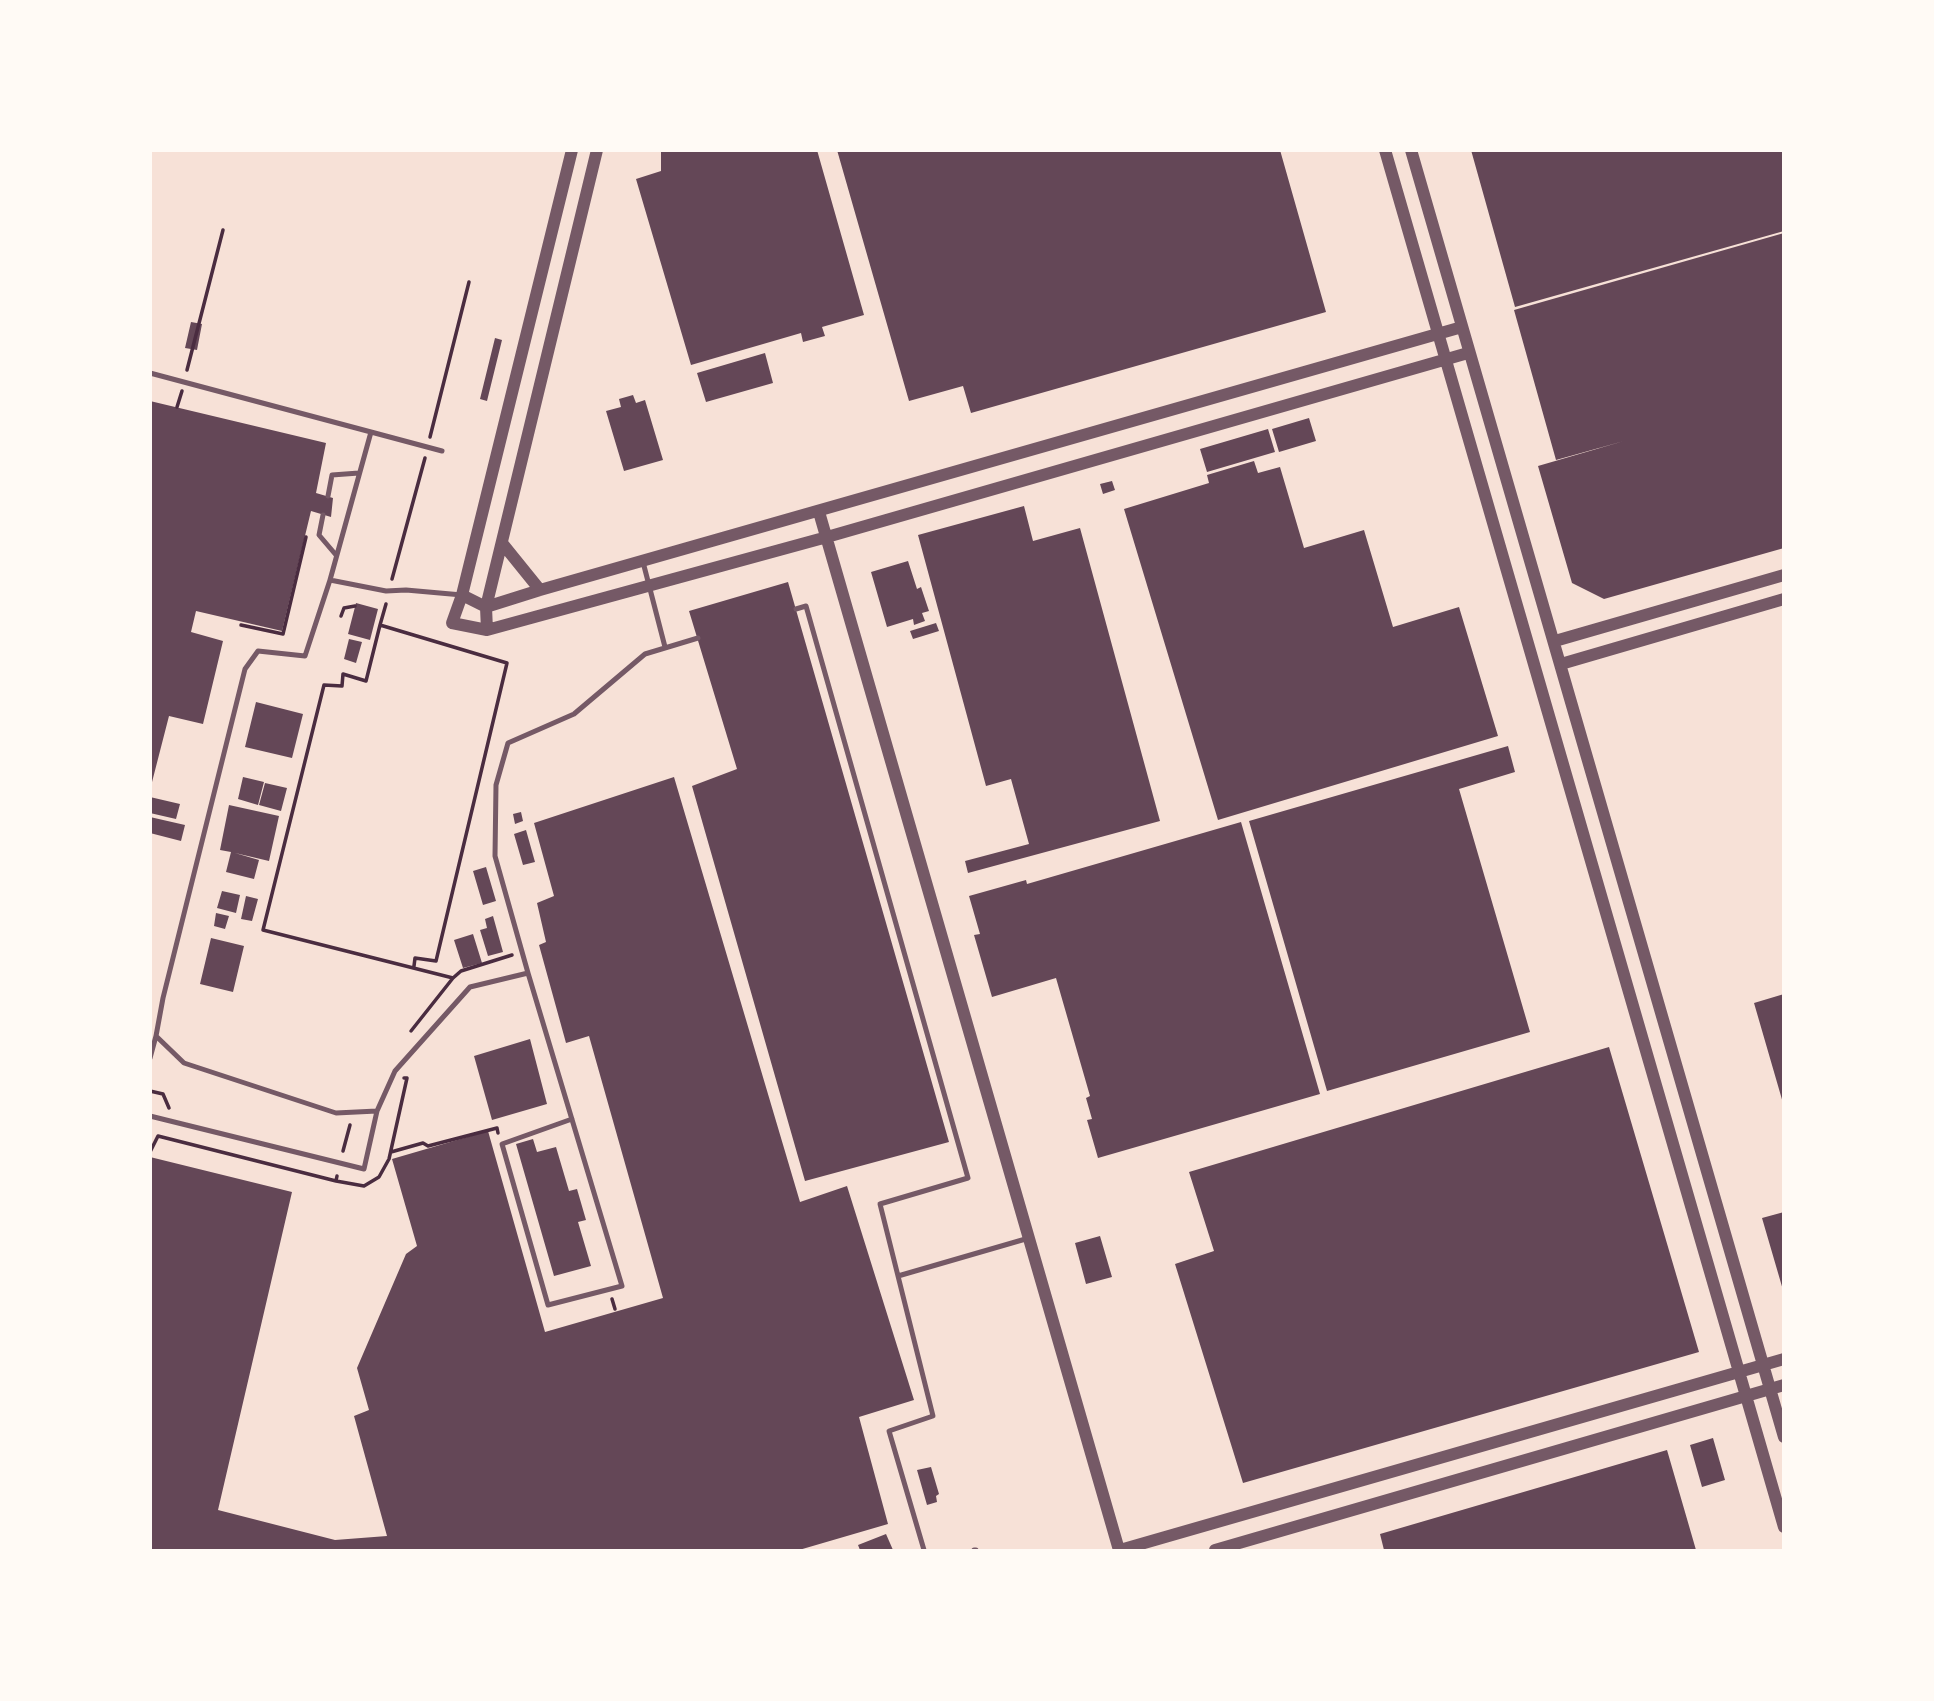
<!DOCTYPE html>
<html>
<head>
<meta charset="utf-8">
<style>
  body { margin:0 }
  #map { position:relative; width:1934px; height:1701px; overflow:hidden; background:#f7e1d7; font-family:"Crimson Pro",serif }
  canvas { display:block }
  .frame { position:absolute; inset:0; border:152px solid #fffaf5; pointer-events:none }
</style>
</head>
<body>
<div id="map">
<canvas width="1934" height="1701"></canvas>
<div class="frame"></div>
</div>
<script>
const context = document.querySelector('canvas').getContext('2d');
context.lineJoin = 'round';
function paint(path, color) { context.fillStyle = color; context.fill(path, 'evenodd'); }
const toPath = rows => new Path2D(rows.map(r => 'M' + r).join(''));
function trace(path, color, width, dash) { context.strokeStyle = color; context.lineWidth = width; context.lineCap = dash ? 'butt' : 'round'; context.setLineDash(dash || []); context.stroke(path); }
paint(toPath([
  [661,150,817,150,864,315,822,327,825,336,803,342,801,333,691,365,636,179,661,171],
  [837,150,1280,150,1326,312,971,413,963,386,909,401],
  [1471,150,1782,150,1784,231,1515,307],
  [1784,233,1784,548,1604,599,1572,583,1538,466,1624,441,1556,460,1514,310],
  [191,322,202,324,197,350,185,348],
  [495,338,502,340,487,401,480,399],
  [765,353,773,383,706,402,697,373],
  [633,395,636,403,645,400,663,460,624,471,606,411,621,407,619,399],
  [150,401,326,443,316,493,333,498,331,517,311,511,282,631,196,611,191,632,223,641,203,724,169,716,151,786],
  [1309,418,1316,441,1279,452,1272,429],
  [1268,429,1275,452,1207,472,1200,449],
  [1254,461,1258,473,1280,467,1304,548,1364,530,1393,627,1459,607,1498,736,1218,820,1124,509,1209,483,1207,475],
  [1112,481,1115,490,1103,494,1100,484],
  [1024,506,1033,541,1080,528,1160,821,968,873,965,861,1029,844,1011,779,986,786,918,535],
  [908,561,917,589,921,587,929,611,922,613,925,621,914,625,913,619,887,627,871,572],
  [788,582,949,1142,805,1181,692,786,737,769,689,611],
  [356,603,378,609,370,640,348,634],
  [936,623,939,631,913,639,910,631],
  [349,639,362,642,356,663,344,659],
  [256,702,303,714,292,758,245,747],
  [1508,746,1515,772,1459,789,1530,1032,1327,1091,1249,821],
  [243,777,264,782,258,805,238,799],
  [674,777,800,1202,847,1186,914,1400,859,1417,888,1524,799,1550,150,1550,150,1157,292,1192,218,1510,335,1540,387,1536,354,1416,369,1410,357,1368,406,1254,417,1246,392,1159,488,1131,545,1332,663,1298,589,1036,566,1043,539,945,546,942,537,903,554,896,534,823],
  [265,783,287,788,281,811,259,805],
  [150,797,180,804,176,819,150,813],
  [229,805,279,816,269,861,235,853,259,860,254,879,226,872,231,852,220,850],
  [521,812,523,821,515,824,513,814],
  [150,817,185,825,181,841,150,833],
  [1241,822,1320,1094,1098,1158,1087,1120,1092,1119,1086,1098,1090,1096,1056,978,992,997,974,935,980,934,969,896,1026,880,1027,884],
  [526,830,535,862,523,865,514,834],
  [486,867,496,901,483,905,473,871],
  [222,891,240,895,236,913,217,908],
  [246,896,258,899,252,921,241,919],
  [216,913,229,916,225,929,214,926],
  [493,916,503,952,488,956,480,930,487,928,485,919],
  [473,934,482,963,463,968,454,940],
  [211,938,244,946,233,992,200,984],
  [1784,994,1784,1103,1783,1103,1754,1003],
  [530,1039,547,1104,492,1120,474,1056],
  [1609,1047,1699,1352,1243,1483,1175,1264,1214,1251,1189,1172],
  [533,1139,537,1152,556,1147,569,1191,577,1189,586,1220,578,1222,591,1266,554,1276,516,1144],
  [1784,1212,1784,1290,1783,1290,1762,1218],
  [1100,1236,1112,1277,1086,1284,1075,1243],
  [1713,1438,1725,1480,1702,1487,1690,1445],
  [1667,1450,1696,1550,1384,1550,1380,1534],
  [931,1467,939,1494,936,1496,937,1502,927,1505,917,1470],
  [886,1534,893,1550,860,1550,858,1545]
]), '#644757');
trace(toPath([
  [187,370,223,230],
  [177,407,182,391],
  [430,437,469,282],
  [392,579,425,458],
  [341,616,344,608,355,606],
  [241,625,283,634,306,537],
  [380,625,386,604],
  [453,978,461,971,512,955],
  [411,1031,453,978,263,930,324,685,342,686,343,674,366,681,380,625,507,663,436,961,415,958,414,966],
  [150,1091,163,1094,169,1108],
  [343,1151,350,1125],
  [150,1152,158,1136,336,1181,337,1176],
  [391,1152,423,1143,428,1146,497,1128,498,1133],
  [336,1181,364,1186,379,1177,389,1159,407,1078,404,1078],
  [612,1299,615,1309]
]), '#4a2c40', 3.5);
trace(toPath([
  [150,373,371,432,330,580,386,591,406,590,462,595],
  [371,432,442,451],
  [328,496,332,475,359,473],
  [323,515,319,535,336,555],
  [643,562,665,647],
  [330,580,305,656,258,651,245,669,163,998,156,1036,184,1063,336,1113,377,1111,395,1071,470,987,528,973,495,856,496,785,508,743,574,714,645,654,698,638],
  [796,609,806,606,968,1178,880,1204,933,1416,889,1431,924,1550],
  [528,973,622,1286,548,1305,502,1144,572,1119],
  [150,1058,156,1036],
  [150,1116,364,1169,377,1111],
  [898,1276,1029,1238],
  [974,1550,976,1550]
]), '#755966', 5);
trace(toPath([
  [572,150,462,595,452,623,487,630,827,537,1468,353],
  [1385,150,1784,1527],
  [1411,150,1784,1437],
  [819,512,1119,1550],
  [502,543,540,590],
  [462,595,486,607,540,590,1462,327],
  [487,630,486,607,597,150],
  [1555,641,1784,575],
  [1561,664,1784,599],
  [1120,1550,1784,1359],
  [1215,1550,1784,1385]
]), '#755966', 12);
</script>
</body>
</html>
